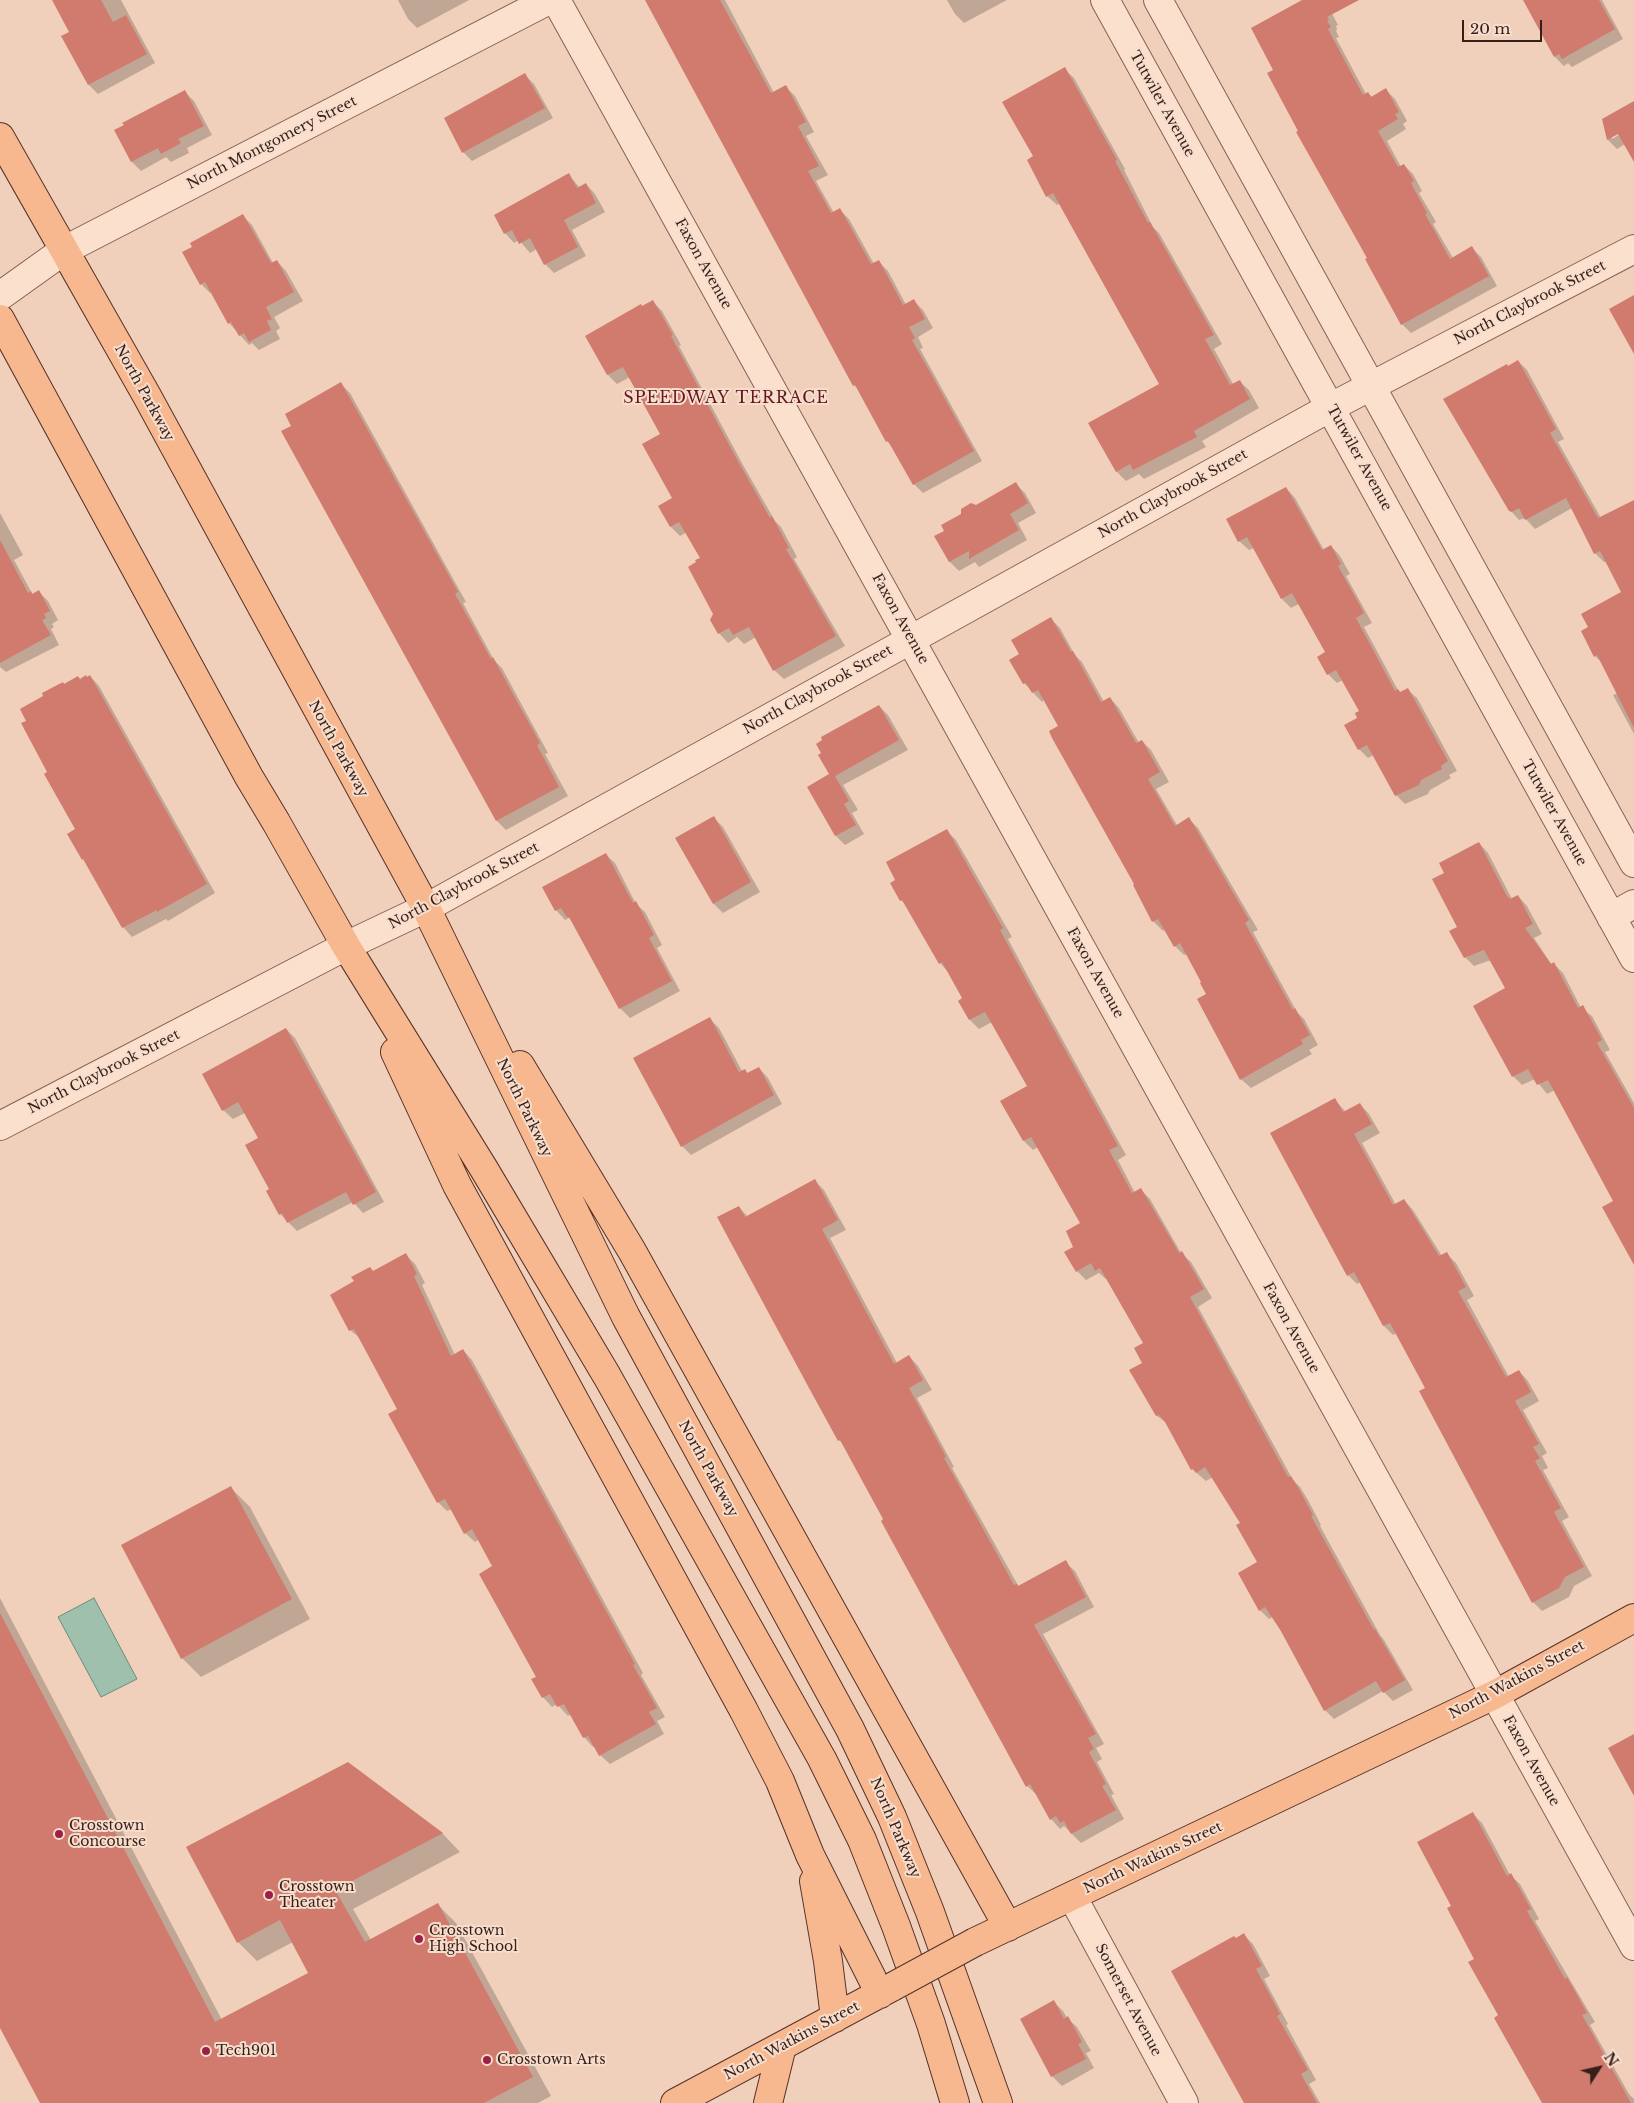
<!DOCTYPE html>
<html>
<head>
<meta charset="utf-8">
<style>
  body { margin:0 }
  #map { position:relative; width:1634px; height:2103px; overflow:hidden; background:#f0d0bb; font-family:"Libre Baskerville",serif }
  canvas { display:block }
  .north { position:absolute; left:1574px; top:2043px; width:50px; height:50px; -webkit-text-stroke:4px #f7ddcb; paint-order:stroke; rotate:55deg; font-size:14px; font-weight:700; line-height:20px; text-align:center; color:#361f1a }
  .north::after { content:''; display:block; margin:auto; width:18px; height:22px; background:#361f1a; clip-path:polygon(50% 0,100% 100%,50% 72%,0 100%) }
  .scale { position:absolute; left:1462px; top:20px; width:80px; height:22px; box-sizing:border-box; border:2px solid #361f1a; border-top:0; padding-left:6px; font-size:15px; line-height:18px; white-space:nowrap; color:#361f1a; -webkit-text-stroke:4px #f7ddcb; paint-order:stroke }
</style>
</head>
<body>
<div id="map">
<canvas width="1634" height="2103"></canvas>
<div class="north">N</div>
<div class="scale">20 m</div>
</div>
<script>
const context = document.querySelector('canvas').getContext('2d');
context.lineJoin = 'round';
function paint(path, color) { context.fillStyle = color; context.fill(path, 'evenodd'); }
const toPath = rows => new Path2D(rows.map(r => 'M' + r).join(''));
function trace(path, color, width, dash) { context.strokeStyle = color; context.lineWidth = width; context.lineCap = dash ? 'butt' : 'round'; context.setLineDash(dash || []); context.stroke(path); }
function write(font, color, halo, rows, align = 'center') {
  context.font = font + ' "Libre Baskerville",serif'; context.lineWidth = 4; context.setLineDash([]); context.textBaseline = 'middle'; context.strokeStyle = halo; context.fillStyle = color; for (const [text, x, y, turn = 0] of rows) {
    context.save(); context.translate(x, y); context.rotate((+turn || 0) * Math.PI / 180); context.textAlign = isNaN(turn) ? turn : align; if (halo) context.strokeText(text, 0, 0); context.fillText(text, 0, 0); context.restore();
  }
}
const water = toPath([
  [94,1598,137,1679,101,1697,58,1617,94,1598]
]);
paint(water, '#9fc0ad');
trace(water, '#678e79', 1);
paint(toPath([
  [54,0,121,0,155,63,98,94,89,85,63,36,70,32],
  [398,0,469,0,417,28,408,19],
  [647,0,725,0,774,93,785,86,795,96,814,132,806,136,828,175,816,181,834,213,840,210,849,219,874,264,879,262,888,271,906,305,914,301,923,310,933,328,918,337,923,348,920,349,982,461,923,493,914,484,893,447,887,441,859,390,854,385],
  [947,0,1007,0,964,23,955,14],
  [1305,0,1324,0,1326,2,1338,25,1336,26,1337,29,1336,31,1339,37,1336,38,1366,94,1368,93,1372,97,1386,90,1395,99,1407,121,1403,124,1406,129,1387,141,1401,167,1404,165,1413,174,1422,191,1419,193,1436,222,1433,224,1453,258,1472,248,1481,257,1497,286,1411,333,1402,324,1300,131,1275,70],
  [1525,0,1602,0,1623,39,1572,67,1568,63,1564,66,1555,57],
  [1064,69,1074,78,1125,169,1124,170,1153,227,1159,233,1222,344,1214,349,1233,384,1239,381,1249,390,1259,408,1202,441,1206,447,1144,479,1139,474,1126,481,1117,472,1090,423,1161,384,1060,203,1057,205,1047,196,1035,157],
  [525,75,534,84,553,118,472,161,463,152],
  [185,92,194,101,212,135,187,148,189,153,171,162,166,157,141,171,132,162,116,131],
  [1634,103,1634,155,1625,144,1617,149,1608,140,1603,120],
  [1624,132,1612,139,1612,136],
  [568,174,580,188,586,184,595,194,605,212,572,230,586,256,554,273,545,264,537,249,530,253,519,240,514,243,505,233],
  [242,215,252,225,273,263,277,261,286,271,303,301,274,317,280,328,276,331,280,339,259,350,252,343,249,345,229,323,212,292,210,293,201,284],
  [653,302,662,311,681,345,679,346,743,465,775,521,781,527,797,557,794,559,845,646,784,679,774,670,756,637,744,644,737,637,728,643,719,633,701,558,687,532,680,536,671,527,673,499,661,435,630,377,617,384,608,375,587,336],
  [1518,361,1527,370,1564,439,1558,442,1601,518,1634,501,1634,559,1604,562,1595,553,1572,508,1535,529,1525,518,1519,520,1510,510,1508,367],
  [341,384,350,393,466,602,463,603,494,660,502,668,523,707,548,753,545,754,568,796,506,830,497,821,293,426],
  [1016,484,1025,493,1036,513,1018,523,1027,540,979,567,975,562,959,571,950,562,936,537,946,531,976,507],
  [1286,488,1295,498,1324,550,1331,546,1340,556,1350,574,1346,576,1372,623,1364,627,1399,692,1400,693,1407,689,1417,698,1457,771,1449,775,1451,778,1430,790,1428,794,1405,804,1396,795,1374,755,1368,758,1359,749,1360,711,1343,680,1337,683,1328,674,1327,653,1299,604,1291,608,1282,599,1254,548,1249,550,1239,541],
  [0,513,23,555,14,560,33,595,39,592,48,601,58,620,52,624,54,627,51,629,59,645,6,672,0,667],
  [1634,587,1634,734,1613,695,1618,693,1603,664,1595,656,1590,628],
  [1051,619,1060,628,1075,655,1082,662,1104,702,1110,698,1119,708,1139,743,1142,741,1151,750,1169,782,1156,789,1177,825,1189,819,1198,828,1258,930,1253,932,1297,1012,1304,1019,1318,1045,1309,1050,1312,1054,1251,1088,1241,1079,1203,983,1187,954,1184,955,1175,946,1165,929,1163,931,1153,921,1134,885,1136,884,1060,727,1044,700,1042,702,1024,683,1021,655],
  [90,676,99,686,215,893,168,921,166,919,132,937,123,927,87,864,83,859,77,830,49,772,28,721,64,685],
  [879,706,888,715,908,750,843,785,858,810,852,813,864,834,845,845,836,836,809,787,831,775],
  [714,818,723,827,760,892,723,913,714,904,677,838],
  [947,831,956,840,1012,937,1008,939,1038,995,1126,1155,1118,1160,1135,1193,1141,1190,1150,1199,1181,1253,1191,1262,1212,1298,1198,1307,1293,1480,1300,1487,1308,1500,1321,1525,1320,1526,1380,1635,1384,1640,1413,1690,1393,1701,1383,1691,1334,1719,1325,1710,1273,1617,1269,1619,1260,1610,1259,1563,1242,1523,1213,1477,1206,1481,1192,1469,1168,1424,1157,1416,1144,1363,1144,1344,1107,1278,1106,1279,1099,1273,1086,1280,1077,1271,1075,1247,1081,1224,1038,1147,1033,1150,1024,1141,1028,1086,992,1022,979,1029,970,1020,960,1002,964,999,949,973,940,963,907,906,901,900],
  [1479,843,1488,853,1512,899,1518,896,1527,906,1542,934,1534,938,1552,965,1554,964,1563,973,1581,1008,1592,1016,1610,1050,1605,1052,1634,1103,1634,1264,1615,1201,1555,1090,1547,1094,1535,1079,1522,1085,1513,1076,1507,989,1491,960,1474,966,1465,957,1446,873],
  [605,854,615,863,636,904,645,912,662,945,657,948,680,991,630,1018,620,1008,573,921,569,918,565,920,556,910],
  [710,1019,719,1028,742,1071,745,1070,748,1074,759,1068,768,1078,782,1104,691,1155,682,1146],
  [286,1029,295,1038,384,1202,363,1213,353,1202,297,1231,280,1214,271,1190,260,1139,245,1113,233,1119,223,1110,204,1075],
  [1335,1100,1346,1112,1360,1104,1369,1114,1380,1133,1362,1143,1396,1205,1404,1200,1413,1210,1442,1256,1447,1254,1456,1263,1474,1296,1467,1300,1509,1377,1519,1371,1528,1381,1539,1401,1523,1410,1547,1453,1542,1456,1548,1468,1543,1470,1569,1517,1562,1521,1592,1576,1574,1586,1569,1597,1542,1611,1533,1602,1427,1388,1397,1333,1393,1335,1384,1326,1361,1282,1357,1284,1348,1275],
  [815,1181,824,1190,846,1230,830,1238,897,1363,909,1356,918,1366,932,1390,917,1398,954,1467,952,1468,1019,1587,1065,1562,1075,1571,1094,1607,1043,1634,1104,1744,1096,1748,1102,1759,1097,1762,1114,1794,1111,1795,1124,1819,1081,1843,1064,1826,1060,1829,1051,1819,1037,1795,1027,1786,845,1446,839,1440,739,1207,748,1217],
  [406,1255,415,1264,425,1283,422,1285,455,1355,463,1350,472,1360,643,1673,641,1675,665,1717,657,1721,664,1734,610,1764,600,1755,595,1746,593,1747,584,1737,571,1714,568,1716,557,1704,552,1707,543,1697,533,1680,537,1677,494,1567,479,1539,475,1542,465,1533,452,1509,447,1511,438,1502,398,1410,361,1339,350,1330,374,1272],
  [231,1488,250,1507,310,1619,201,1677,182,1658],
  [0,1598,222,2020,310,1973,293,1942,257,1961,238,1942,347,1763,442,1833,460,1852,353,1909,371,1940,437,1904,456,1923,551,2096,538,2103,41,2103,0,2025],
  [1472,1813,1482,1823,1510,1875,1520,1884,1539,1919,1535,1921,1595,2022,1590,2025,1629,2094,1634,2099,1634,2103,1544,2103,1500,2016,1453,1906],
  [1244,1935,1253,1944,1270,1976,1264,1979,1288,2024,1286,2025,1316,2080,1309,2084,1320,2103,1246,2103,1236,1939],
  [1054,2002,1063,2011,1067,2018,1077,2027,1091,2051,1086,2053,1094,2068,1062,2086,1052,2076,1022,2019]
]), '#0003');
paint(toPath([
  [52,0,101,0,113,22,126,15,147,54,88,85,61,36,69,32],
  [645,0,720,0,771,93,786,85,806,122,798,126,819,166,808,171,831,213,840,208,871,264,879,260,903,305,914,299,925,319,909,327,915,338,912,340,974,451,913,485,888,441,886,442,855,385,853,386],
  [1302,0,1359,0,1327,17,1329,20,1327,21,1331,27,1328,29,1363,95,1368,92,1371,97,1386,88,1399,112,1395,114,1398,119,1378,131,1398,167,1404,164,1414,181,1411,183,1427,213,1425,214,1450,259,1472,246,1489,276,1401,325,1365,259,1367,258,1296,132,1298,131,1267,73,1273,70,1251,28],
  [1523,0,1599,0,1615,29,1562,59,1559,54,1554,57],
  [1065,67,1117,160,1115,161,1148,223,1150,222,1214,335,1205,339,1230,385,1240,380,1250,399,1194,431,1197,437,1133,470,1130,464,1116,472,1088,423,1159,384,1053,193,1046,197,1027,160,1033,156,1002,102],
  [525,73,545,108,462,153,444,118],
  [185,90,204,126,178,139,181,143,161,154,158,148,131,162,114,130,124,125,122,123],
  [1634,101,1634,162,1618,134,1607,140,1602,119],
  [569,173,577,188,586,183,596,203,564,220,578,247,544,265,530,238,519,244,512,230,504,234,494,215],
  [243,214,271,263,277,260,294,292,266,307,272,319,267,321,271,330,249,342,244,333,239,336,231,322,228,324,205,282,200,285,182,252,192,247,190,243],
  [1634,295,1634,354,1609,309],
  [653,300,673,335,671,336,734,454,770,518,772,516,789,548,786,549,836,636,773,671,749,627,733,635,729,628,718,634,710,620,713,614,688,567,696,562,695,560,700,558,679,522,670,527,658,506,672,498,642,444,660,434,623,367,607,375,585,336,641,304,642,306],
  [1518,360,1556,429,1550,433,1598,518,1634,500,1634,728,1597,655,1594,657,1581,631,1588,627,1581,614,1621,592,1600,551,1594,554,1566,498,1525,520,1519,508,1512,512,1509,511,1443,399,1507,364,1508,366],
  [341,382,458,592,455,594,491,659,493,657,514,696,540,743,537,745,559,787,496,821,281,431,291,426,285,414],
  [1016,482,1028,503,1010,514,1019,530,969,559,969,551,949,562,934,536,944,531,941,525,961,514,961,509,971,503,976,505],
  [1286,487,1322,550,1331,545,1341,564,1338,566,1364,613,1356,618,1395,691,1398,689,1400,692,1408,688,1448,761,1441,766,1442,769,1421,780,1419,785,1395,796,1367,745,1358,750,1344,725,1357,718,1355,713,1359,711,1336,670,1327,675,1317,657,1325,652,1292,593,1281,599,1247,537,1238,542,1226,519],
  [0,540,28,593,31,591,32,594,39,590,50,611,44,614,46,618,42,620,51,635,0,663],
  [1051,617,1071,652,1073,651,1101,702,1110,697,1136,743,1142,740,1160,772,1148,779,1175,826,1189,817,1249,920,1245,923,1293,1010,1295,1008,1310,1035,1301,1040,1303,1044,1240,1080,1197,999,1206,994,1200,983,1201,982,1180,943,1174,947,1158,919,1152,922,1133,885,1134,884,1052,738,1049,731,1058,726,1038,690,1032,693,1026,683,1023,684,1009,660,1019,654,1011,640],
  [86,675,87,677,90,675,207,884,157,912,157,910,122,928,83,859,82,860,67,834,75,829,44,774,47,772,21,723,26,721,20,709,43,696,42,693,63,682,64,684,78,676,80,679],
  [879,705,899,740,835,776,849,801,844,804,856,825,835,836,807,787,829,774,818,755,821,753,816,744,822,740,821,737],
  [714,816,751,882,713,904,675,838],
  [947,829,1003,928,1000,930,1029,984,1118,1146,1109,1150,1132,1193,1141,1188,1179,1253,1182,1251,1204,1289,1190,1297,1288,1477,1291,1476,1299,1489,1313,1515,1311,1516,1374,1630,1375,1629,1405,1680,1383,1693,1376,1681,1324,1711,1281,1631,1265,1607,1259,1611,1238,1573,1257,1562,1236,1525,1240,1523,1205,1467,1196,1473,1193,1469,1191,1470,1165,1422,1159,1415,1156,1416,1129,1370,1142,1363,1134,1348,1143,1343,1100,1268,1095,1271,1091,1263,1076,1272,1064,1252,1073,1247,1066,1231,1080,1223,1031,1137,1023,1141,1000,1101,1027,1086,985,1012,969,1020,958,1001,962,998,942,962,939,964,902,900,900,901,890,883,895,880,886,862],
  [1479,842,1507,896,1510,899,1518,895,1533,924,1525,928,1551,964,1554,962,1578,1008,1583,1005,1602,1040,1597,1043,1634,1108,1634,1265,1602,1207,1613,1201,1548,1080,1537,1085,1528,1069,1512,1077,1473,1006,1505,988,1484,950,1464,958,1449,931,1457,927,1432,879,1444,873,1439,863],
  [606,853,633,903,636,901,654,935,649,938,672,981,619,1009,569,917,567,917,561,908,555,911,542,887],
  [710,1017,739,1072,745,1069,747,1073,759,1067,774,1095,681,1147,633,1058],
  [286,1028,376,1192,353,1205,346,1192,287,1223,282,1213,279,1215,266,1191,269,1189,245,1145,258,1138,238,1102,222,1111,202,1074],
  [1335,1098,1343,1112,1360,1103,1372,1124,1354,1134,1393,1205,1404,1199,1439,1256,1447,1252,1466,1287,1458,1291,1506,1377,1519,1370,1531,1392,1515,1401,1539,1444,1533,1447,1540,1458,1535,1461,1561,1508,1554,1512,1584,1567,1565,1577,1559,1588,1532,1603,1419,1391,1425,1388,1390,1323,1383,1326,1354,1272,1347,1276,1270,1133],
  [815,1179,838,1220,822,1229,894,1364,909,1355,923,1380,909,1388,946,1457,944,1458,1014,1585,1017,1584,1018,1586,1066,1560,1086,1597,1034,1625,1096,1734,1088,1738,1094,1749,1089,1752,1106,1784,1102,1786,1116,1810,1071,1834,1064,1821,1060,1823,1056,1816,1050,1820,1030,1784,1026,1787,881,1521,883,1519,840,1440,838,1441,809,1388,717,1217,739,1206,745,1217],
  [406,1253,417,1274,414,1276,451,1356,463,1349,635,1664,633,1665,657,1708,649,1712,656,1724,599,1756,588,1736,583,1738,564,1704,557,1707,550,1694,542,1698,531,1679,536,1677,479,1574,492,1566,472,1529,464,1534,445,1499,437,1503,388,1414,397,1409,354,1329,349,1331,330,1295,354,1281,351,1277,370,1267,373,1271],
  [231,1486,292,1599,181,1659,121,1545],
  [0,1613,215,2022,308,1973,280,1920,237,1943,186,1847,348,1762,443,1833,335,1890,365,1942,438,1903,533,2077,484,2103,40,2103,0,2028],
  [1634,1734,1634,1796,1608,1748],
  [1473,1812,1507,1876,1511,1873,1531,1909,1527,1911,1565,1979,1567,1977,1587,2013,1582,2015,1631,2103,1542,2103,1494,2018,1498,2015,1468,1962,1474,1959,1447,1908,1451,1906,1417,1842],
  [1244,1933,1262,1966,1256,1969,1280,2014,1277,2016,1308,2070,1301,2074,1317,2103,1244,2103,1171,1971,1234,1936,1236,1938],
  [1054,2000,1064,2019,1068,2016,1082,2042,1078,2044,1086,2059,1051,2077,1020,2019]
]), '#d17a6e');
const minor = toPath([
  [556,0,1634,1946],
  [1105,0,1634,958],
  [1158,0,1634,863],
  [0,296,63,251,549,0],
  [1611,917,1634,904],
  [0,1126,346,946,426,908,1331,407,1634,249],
  [1072,1896,1184,2103]
]);
const major = toPath([
  [0,137,147,396,426,908,626,1317,850,1729,892,1817,930,1912,998,2103],
  [0,319,249,777,276,822,346,946,484,1169,607,1376,822,1759,862,1840,896,1926,931,2024,955,2103],
  [395,1052,457,1185,744,1711,780,1781,810,1855,880,1994],
  [520,1065,632,1251,1008,1927],
  [814,1881,828,1961,835,2018],
  [975,1942,1494,1695,1634,1618],
  [675,2103,892,1987],
  [768,2103,782,2046]
]);
trace(minor, '#886054', 30);
trace(major, '#553129', 30);
trace(minor, '#fbe0ce', 28);
trace(major, '#f7b88f', 28);
const majorBridge = toPath([
  [892,1987,975,1942]
]);
trace(majorBridge, '#553129', 30, []);
trace(majorBridge, '#f7b88f', 28);
for (const [x, y, r, color] of [
  [59,1834,5,"#9a2145"],
  [269,1895,5,"#9a2145"],
  [419,1939,5,"#9a2145"],
  [206,2051,5,"#9a2145"],
  [487,2060,5,"#9a2145"]
]) { const dot = new Path2D(); dot.arc(x, y, r, 0, 2 * Math.PI); context.fillStyle = color; context.fill(dot); trace(dot, '#f7ddcb', 2); }
write('14px', '#361f1a', '#f7ddcb', [
  ["Tutwiler Avenue",1162,104,61],
  ["North Montgomery Street",272,143,-27],
  ["Faxon Avenue",703,264,61],
  ["North Claybrook Street",1530,303,-27],
  ["North Parkway",144,393,61],
  ["Tutwiler Avenue",1359,458,61],
  ["North Claybrook Street",1173,494,-29],
  ["Faxon Avenue",900,619,61],
  ["North Claybrook Street",818,690,-29],
  ["North Parkway",338,749,61],
  ["Tutwiler Avenue",1554,813,61],
  ["North Claybrook Street",464,886,-28],
  ["Faxon Avenue",1095,973,61],
  ["North Claybrook Street",104,1072,-27],
  ["North Parkway",524,1108,64],
  ["Faxon Avenue",1291,1328,61],
  ["North Parkway",708,1469,61],
  ["North Watkins Street",1517,1680,-28],
  ["Faxon Avenue",1531,1761,61],
  ["North Parkway",895,1828,67],
  ["North Watkins Street",1153,1858,-25],
  ["Somerset Avenue",1128,2000,62],
  ["North Watkins Street",792,2041,-28]
]);
write('14px', '#361f1a', '#f7ddcb', [
  ["Crosstown",69,1826],
  ["Concourse",69,1842],
  ["Crosstown",279,1887],
  ["Theater",279,1903],
  ["Crosstown",429,1931],
  ["High School",429,1947],
  ["Tech901",216,2051],
  ["Crosstown Arts",497,2060]
], 'left');
context.letterSpacing = '1px';
write('16px', '#65171e', '#f7ddcb', [
  ["SPEEDWAY TERRACE",726,398]
]);
context.letterSpacing = '0px';
</script>
</body>
</html>
